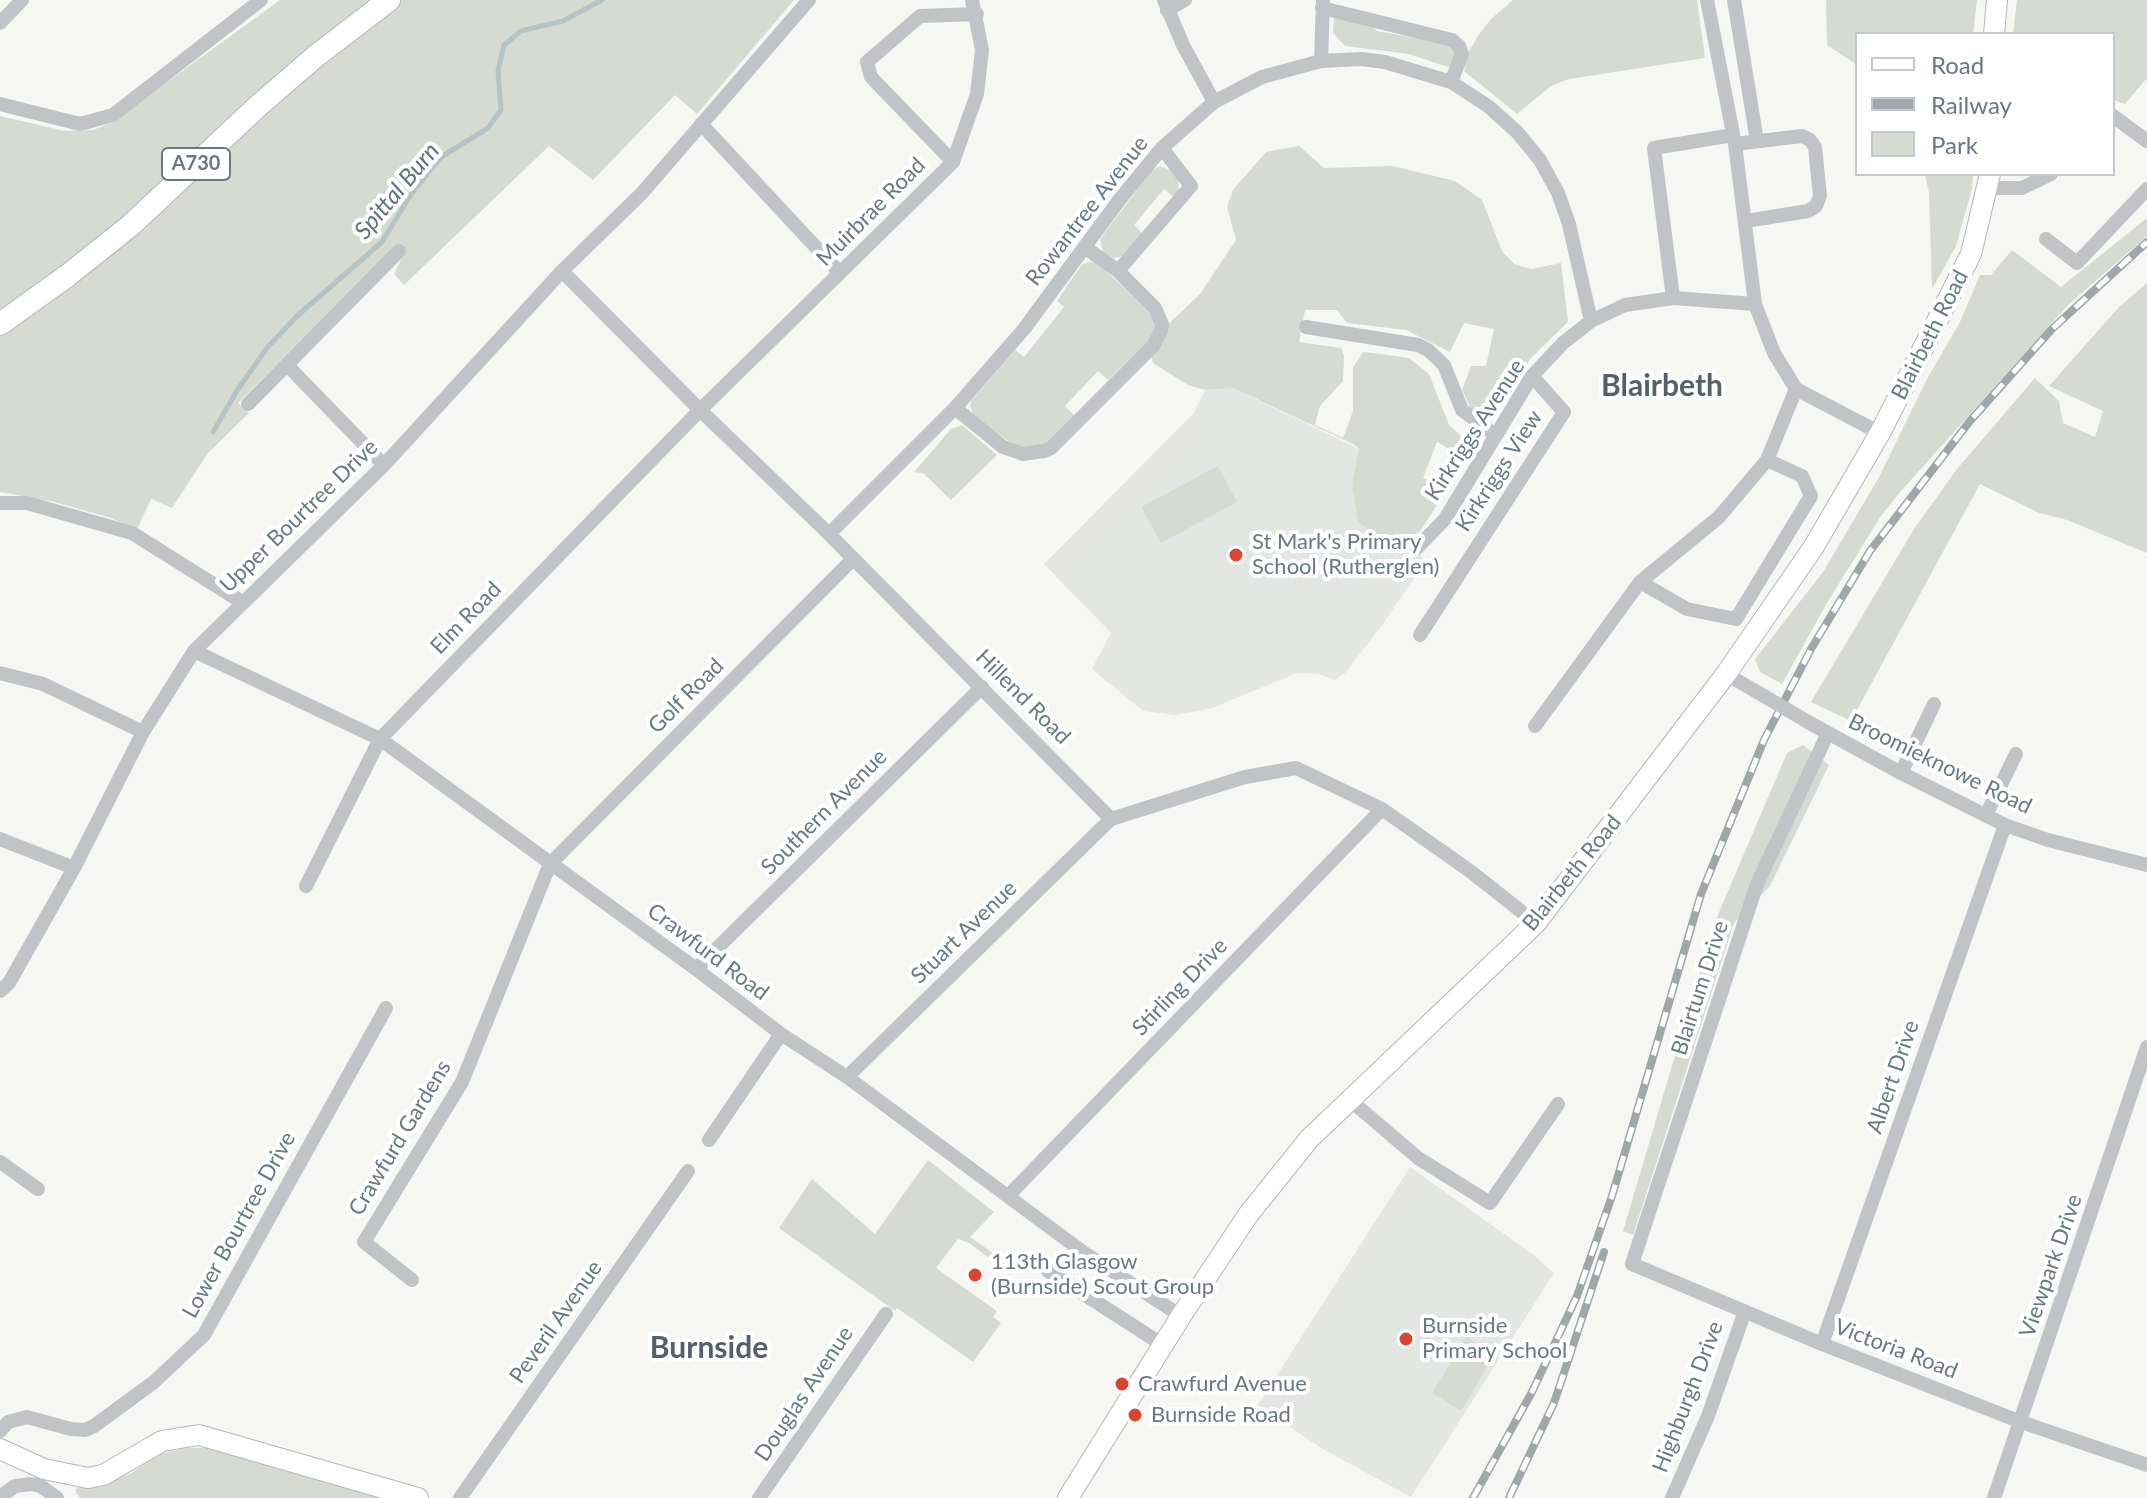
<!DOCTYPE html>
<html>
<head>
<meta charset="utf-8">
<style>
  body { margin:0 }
  #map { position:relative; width:2147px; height:1498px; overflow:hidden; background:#f6f6f3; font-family:Lato,sans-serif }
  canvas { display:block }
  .legend { position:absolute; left:1855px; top:32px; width:260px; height:144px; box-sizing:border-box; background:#fff; border:2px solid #c2c9cd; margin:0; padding:10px 14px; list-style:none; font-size:24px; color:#677983 }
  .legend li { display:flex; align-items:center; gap:16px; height:40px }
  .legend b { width:40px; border:2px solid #c2c9cd }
</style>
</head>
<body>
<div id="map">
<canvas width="2147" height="1498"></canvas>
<ul class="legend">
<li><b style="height:10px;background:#fff"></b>Road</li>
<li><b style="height:10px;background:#9fa7ab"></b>Railway</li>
<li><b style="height:22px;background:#d6dbd2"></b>Park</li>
</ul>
</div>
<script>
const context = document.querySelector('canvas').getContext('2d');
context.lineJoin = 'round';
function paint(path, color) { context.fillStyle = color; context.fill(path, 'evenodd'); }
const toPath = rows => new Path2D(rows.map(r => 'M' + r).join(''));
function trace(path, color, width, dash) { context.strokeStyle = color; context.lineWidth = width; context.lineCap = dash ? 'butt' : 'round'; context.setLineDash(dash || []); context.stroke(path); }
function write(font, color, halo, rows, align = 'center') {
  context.font = font + ' Lato,sans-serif'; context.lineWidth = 8; context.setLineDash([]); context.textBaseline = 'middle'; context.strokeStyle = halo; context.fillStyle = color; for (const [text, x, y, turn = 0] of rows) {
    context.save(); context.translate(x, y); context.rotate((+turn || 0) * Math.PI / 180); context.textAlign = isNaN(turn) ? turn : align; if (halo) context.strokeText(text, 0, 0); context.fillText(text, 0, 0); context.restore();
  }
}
paint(toPath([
  [1233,388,1359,449,1396,544,1412,543,1425,562,1382,625,1345,673,1335,680,1318,674,1297,673,1212,708,1176,715,1143,711,1092,669,1111,633,1044,564,1194,413,1205,390],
  [1410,1167,1531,1253,1554,1273,1411,1497,1321,1448,1258,1405]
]), '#e4e6e4');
paint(toPath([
  [280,0,794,0,697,114,675,95,593,180,549,146,404,285,394,274,403,256,396,246,238,403,249,413,208,453,172,508,151,499,137,529,108,517,54,502,0,492,0,116,65,131,93,130,111,123],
  [1513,0,1697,0,1705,58,1569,79,1551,86,1517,114,1464,71,1468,53,1480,33,1491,19],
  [1826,0,1977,0,1973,34,1857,34,1857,65,1827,45],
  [2017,0,2147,0,2147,78,2125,104,2113,100,2113,34,2013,34],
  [1334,18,1371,25,1377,31,1443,43,1454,50,1455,55,1452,64,1448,67,1409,54,1345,46,1333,33],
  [1299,146,1324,168,1392,166,1455,181,1482,200,1502,251,1514,264,1531,269,1561,263,1568,322,1530,359,1501,404,1488,415,1480,417,1473,413,1462,390,1471,366,1486,366,1494,329,1464,323,1450,352,1406,330,1347,323,1337,310,1305,310,1299,342,1341,348,1344,356,1343,381,1320,406,1315,425,1343,438,1353,411,1353,367,1363,352,1382,354,1409,358,1429,374,1449,425,1468,442,1465,458,1437,442,1423,478,1448,488,1421,530,1400,544,1378,537,1358,521,1352,485,1359,449,1353,444,1233,388,1205,390,1188,385,1153,363,1151,354,1161,331,1200,294,1236,240,1227,207,1233,190,1266,152],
  [1160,166,1170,170,1178,179,1179,190,1174,197,1164,189,1134,225,1142,233,1122,256,1111,259,1103,253,1100,239,1151,171],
  [1925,174,1973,174,1972,189,1956,246,1932,289,1929,193],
  [2147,218,2147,236,2068,305,1901,491,1881,516,1827,603,1782,684,1760,672,1755,659,1823,572,1878,479,1927,379,1960,322,1980,275,1991,275,2012,250,2061,287],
  [1091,262,1097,263,1153,314,1155,327,1152,338,1108,380,1098,371,1065,406,1074,415,1044,445,1031,448,1015,446,974,416,970,406,971,401,1015,350,1024,357,1064,307,1057,301,1078,270,1083,264],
  [2147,283,2147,553,2067,520,2039,513,1980,484,1851,721,1811,702,1914,529,1957,469,2035,378,2059,401,2063,423,2095,437,2103,411,2049,386,2119,307],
  [962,425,997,455,951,500,923,473,914,472,951,429],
  [1218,466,1237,502,1161,543,1141,507],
  [1803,745,1829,765,1770,886,1734,923,1633,1235,1623,1231,1714,924,1787,753],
  [928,1160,994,1212,970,1237,1003,1260,1005,1258,1021,1268,1019,1271,1006,1262,1003,1268,969,1243,958,1239,936,1268,997,1311,993,1317,1001,1323,973,1362,897,1308,895,1311,779,1228,812,1179,875,1234],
  [1466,1337,1495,1354,1461,1411,1432,1393],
  [184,1448,208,1448,382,1498,79,1498,75,1489,130,1474,156,1455]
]), '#d6dbd2');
trace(toPath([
  [213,432,238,389,267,348,297,316,382,242,412,193,441,157,488,128,501,110,498,71,504,45,521,31,563,21,602,0]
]), '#b5c3c5', 5);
const secondary = toPath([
  [1994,34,1997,0],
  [0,1449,44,1469,88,1478,103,1475,162,1441,199,1435,418,1498],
  [1068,1498,1181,1316,1248,1215,1309,1139,1536,923,1726,674,1813,548,1880,433,1971,254,1990,174]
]);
const primary = toPath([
  [0,324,67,276,131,225,258,106,316,56,389,0]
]);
trace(secondary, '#b2b8bc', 22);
trace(primary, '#b1b7ba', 24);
trace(toPath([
  [1164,0,1183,45,1214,102],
  [1707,0,1735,144,1755,304,1774,353,1796,389,1880,433],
  [1734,0,1757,141],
  [1322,8,1452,40,1459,46,1462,54,1451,82],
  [1167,10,1185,0],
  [0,23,22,0],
  [1321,61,1323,1],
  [0,104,80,124,113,115,261,0],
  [2113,116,2147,141],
  [701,124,840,273],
  [1735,144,1802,136,1810,140,1815,147,1820,196,1816,206,1808,211,1746,221],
  [953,162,871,77,867,62,920,16,977,14],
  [1988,188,2022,188,2051,174],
  [2046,239,2077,263,2147,189],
  [562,271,700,410,829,534,1111,819],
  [1118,271,1191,186,1162,148],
  [1673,298,1654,148,1733,135],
  [1306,327,1418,345,1428,350,1444,365,1462,410,1495,435],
  [287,365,384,465],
  [248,404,399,251],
  [955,408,1003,447,1023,454,1044,451,1051,448,1153,346,1161,331,1162,324,1155,308,1118,271,1086,248],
  [0,503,27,503,132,533,242,602],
  [829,534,955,408,1024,329,1120,199,1162,148,1214,102,1262,77,1321,61,1361,59,1385,62,1451,82,1488,106,1517,132,1540,160,1558,193,1569,224,1591,321],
  [1416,549,1445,519,1532,376,1563,343,1591,321,1625,305,1673,298,1755,304],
  [1640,582,1687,609,1736,619,1811,496,1802,476,1767,460],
  [1420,635,1564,412,1532,376],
  [194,651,380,739,696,969,781,1034,847,1077,1083,1252,1181,1316],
  [0,673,43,684,143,732],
  [1726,674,1764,696],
  [1808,722,1901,773,2005,825,2048,840,2147,865],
  [1535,726,1640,582,1719,517,1767,460,1796,389],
  [1828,733,1757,884,1632,1264,1822,1344,2021,1422,2147,1465],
  [1901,773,1934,704],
  [1986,815,2016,754],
  [0,839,74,868],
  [306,886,380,739,700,410,953,162,977,94,982,50,972,0],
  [696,969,982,687],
  [0,991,9,983,74,868,143,732,194,651,384,465,562,271,642,193,809,0],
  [847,1077,1111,819,1245,777,1296,768,1382,809,1470,871,1536,923],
  [1350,1100,1418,1158,1490,1203,1558,1104],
  [709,1140,781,1034],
  [0,1162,38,1189],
  [1009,1195,1382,809],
  [1048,1271,1163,1345],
  [412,1280,364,1242,462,1082,550,864,853,559],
  [1822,1344,2005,825],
  [0,1431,8,1422,27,1417,71,1429,85,1430,94,1426,154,1382,204,1335,386,1008],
  [0,1497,15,1486,31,1484,41,1486,57,1498],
  [460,1498,688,1171],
  [759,1498,886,1314],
  [1672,1498,1708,1416,1745,1311],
  [1994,1498,2147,1047]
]), '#c0c4c7', 14);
trace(secondary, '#fff', 20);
trace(primary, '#fff', 22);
const rail = toPath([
  [1473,1498,1532,1392,1577,1296,1612,1196,1701,894,1764,740,1811,649,1870,551,1970,421,2052,329,2147,242],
  [1509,1498,1554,1403,1604,1252]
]);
trace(rail, '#9fa7ab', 8);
trace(rail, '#fff', 5, [15]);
trace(toPath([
  [1764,696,1808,722]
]), '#c0c4c7', 14);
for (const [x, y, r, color] of [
  [1236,555,8,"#d94530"],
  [975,1275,8,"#d94530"],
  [1406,1339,8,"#d94530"],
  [1122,1384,8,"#d94530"],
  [1135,1415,8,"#d94530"]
]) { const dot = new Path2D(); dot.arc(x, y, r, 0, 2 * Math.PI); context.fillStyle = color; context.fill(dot); trace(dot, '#fff', 3); }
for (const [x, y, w] of [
  [196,164,68]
]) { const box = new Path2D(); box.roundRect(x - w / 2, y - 16, w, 32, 6); context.fillStyle = '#fff'; context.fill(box); trace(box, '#677983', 2); }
write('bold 20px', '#677983', null, [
  ["A730",196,164]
]);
write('22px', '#677983', '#fff', [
  ["Rowantree Avenue",1087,211,-52],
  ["Muirbrae Road",871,212,-45],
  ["Blairbeth Road",1930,335,-63],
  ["Kirkriggs Avenue",1475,430,-57],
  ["Kirkriggs View",1499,471,-57],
  ["Upper Bourtree Drive",299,516,-44],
  ["Elm Road",466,618,-46],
  ["Golf Road",686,696,-45],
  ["Hillend Road",1023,697,45],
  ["Broomieknowe Road",1940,764,26],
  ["Southern Avenue",824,812,-45],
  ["Blairbeth Road",1572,873,-51],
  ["Stuart Avenue",964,932,-44],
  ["Crawfurd Road",708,952,37],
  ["Stirling Drive",1180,987,-46],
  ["Blairtum Drive",1700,988,-72],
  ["Albert Drive",1893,1077,-71],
  ["Crawfurd Gardens",400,1138,-59],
  ["Lower Bourtree Drive",239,1225,-61],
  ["Viewpark Drive",2051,1266,-71],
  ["Peveril Avenue",556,1322,-55],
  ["Victoria Road",1896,1349,21],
  ["Douglas Avenue",804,1394,-56],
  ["Highburgh Drive",1688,1397,-69]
]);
write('22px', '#677983', '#fff', [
  ["St Mark's Primary",1252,542],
  ["School (Rutherglen)",1252,567],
  ["113th Glasgow",991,1262],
  ["(Burnside) Scout Group",991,1287],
  ["Burnside",1422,1326],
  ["Primary School",1422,1351],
  ["Crawfurd Avenue",1138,1384],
  ["Burnside Road",1151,1415]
], 'left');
write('italic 24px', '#5e7478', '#fff', [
  ["Spittal Burn",397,191,-50]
]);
write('bold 30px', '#546168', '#fff', [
  ["Blairbeth",1662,386],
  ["Burnside",709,1348]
]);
</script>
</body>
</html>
